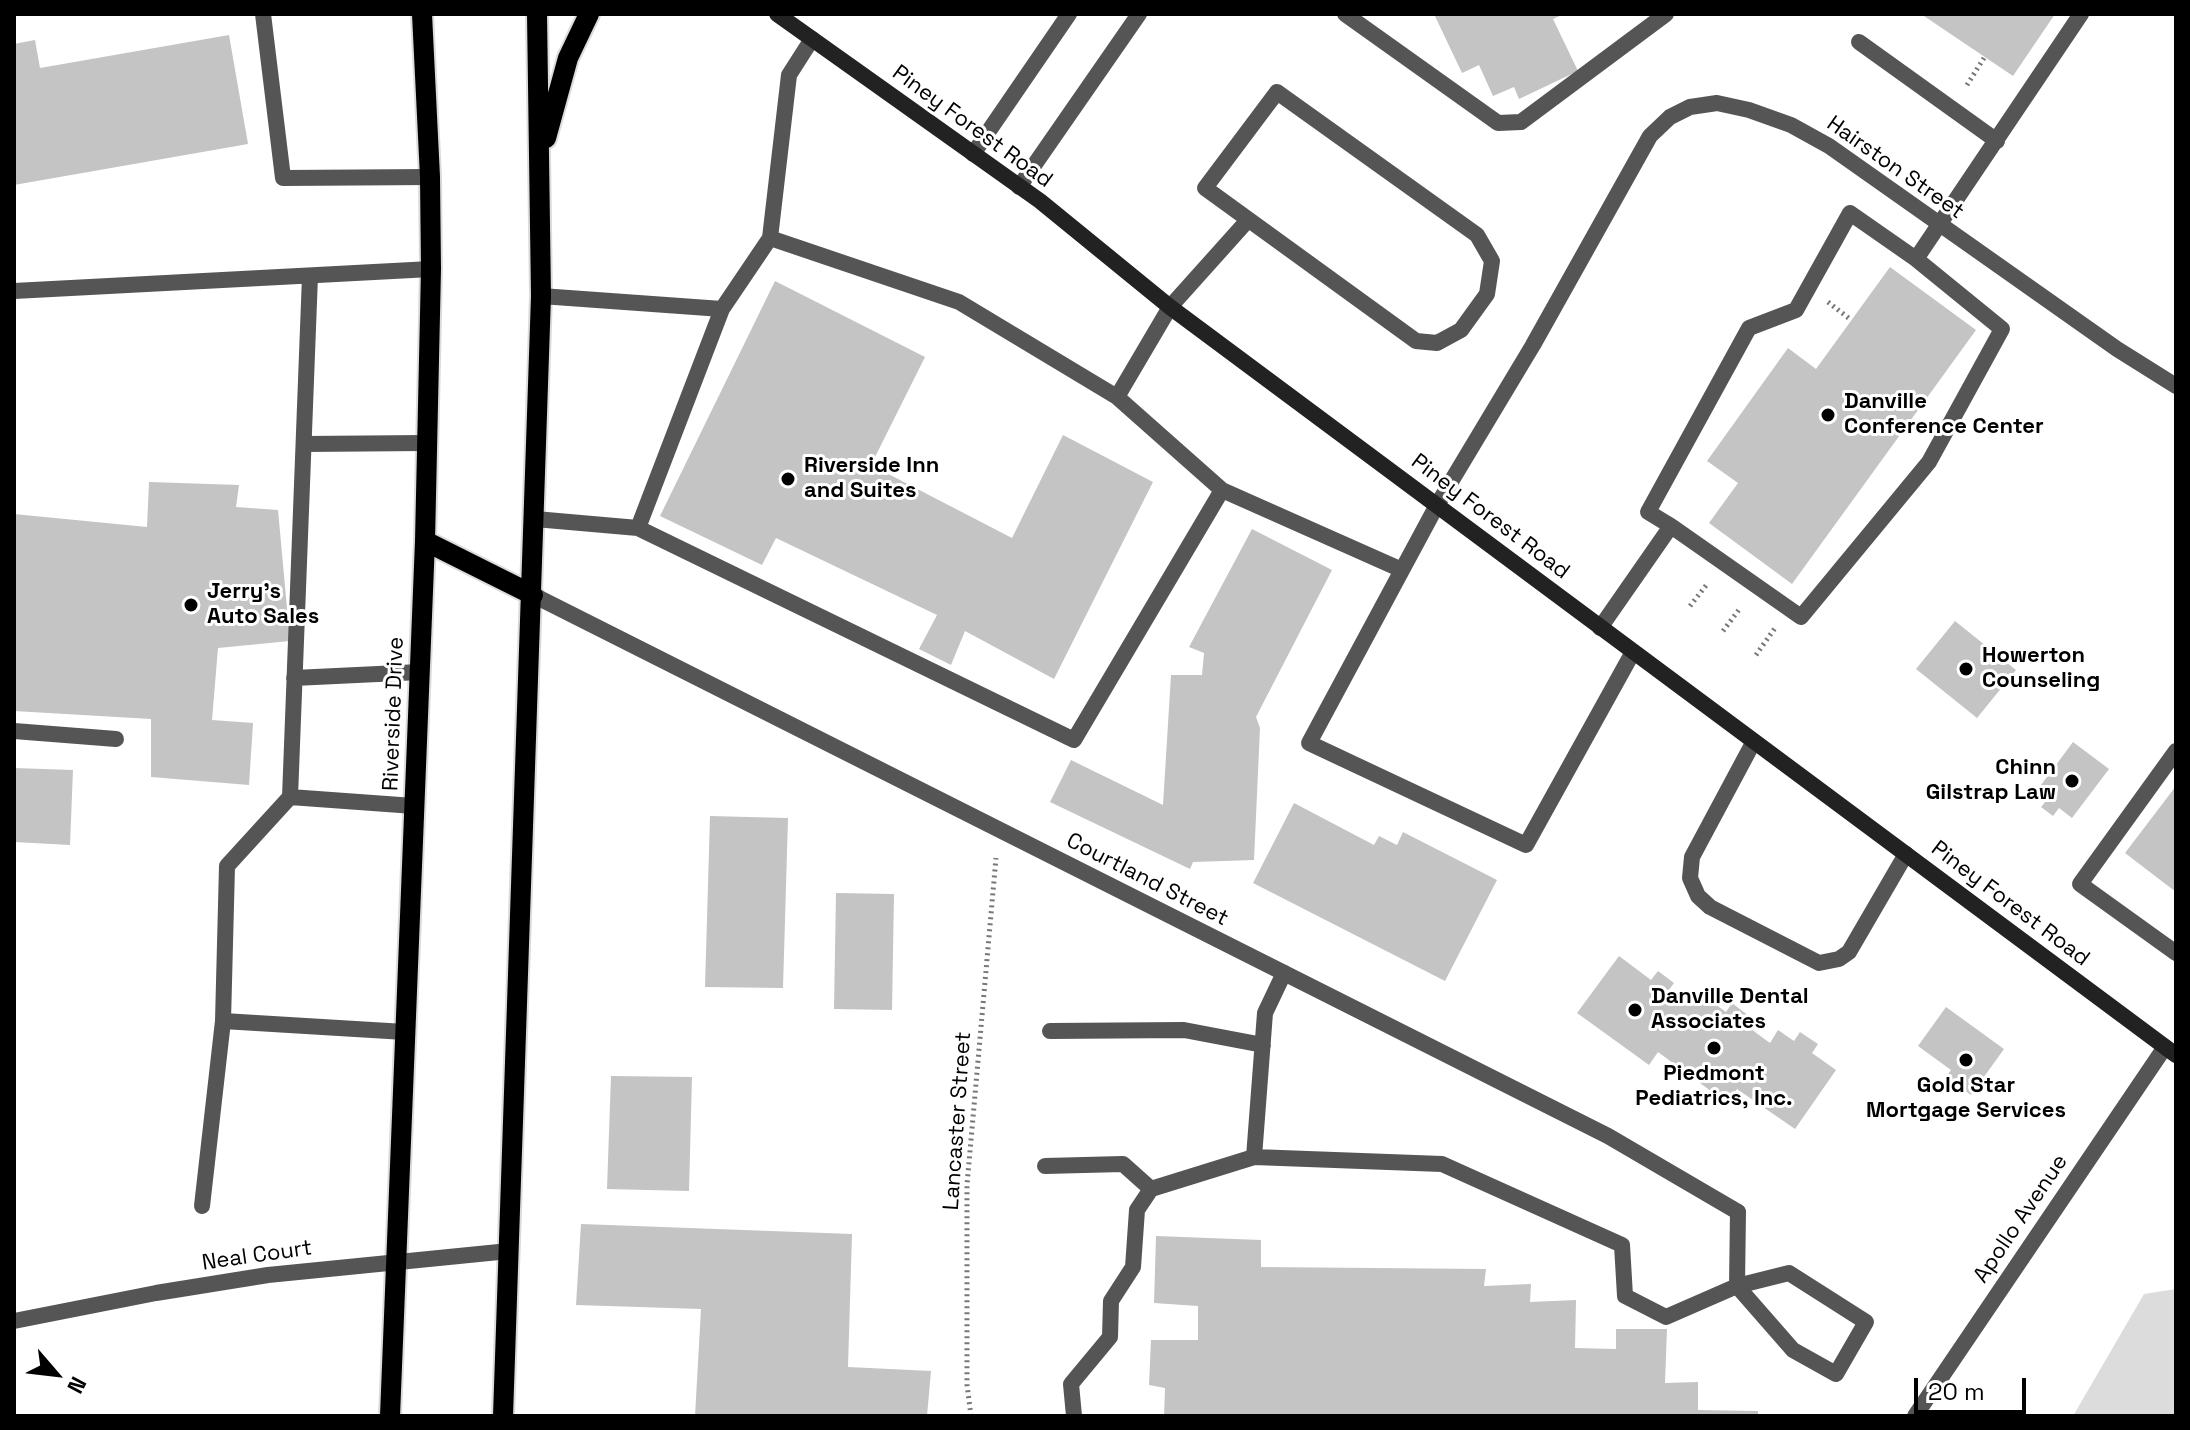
<!DOCTYPE html>
<html>
<head>
<meta charset="utf-8">
<style>
  body { margin:0 }
  #map { position:relative; width:2190px; height:1430px; overflow:hidden; background:#fff; font-family:"Space Grotesk",sans-serif }
  canvas { display:block }
  .frame { position:absolute; inset:0; border:16px solid #000; pointer-events:none }
  .north { position:absolute; left:16px; top:1334px; width:80px; height:80px; -webkit-text-stroke:6px #fff; paint-order:stroke; rotate:118deg; font-size:22px; font-weight:700; line-height:32px; text-align:center; color:#000 }
  .north::after { content:''; display:block; margin:auto; width:28px; height:36px; background:#000; clip-path:polygon(50% 0,100% 100%,50% 72%,0 100%) }
  .scale { position:absolute; left:1914px; top:1378px; width:112px; height:36px; box-sizing:border-box; border:4px solid #000; border-top:0; padding-left:10px; font-size:24px; line-height:28px; white-space:nowrap; color:#000; -webkit-text-stroke:6px #fff; paint-order:stroke }
</style>
</head>
<body>
<div id="map">
<canvas width="2190" height="1430"></canvas>
<div class="frame"></div>
<div class="north">N</div>
<div class="scale">20 m</div>
</div>
<script>
const context = document.querySelector('canvas').getContext('2d');
context.lineJoin = 'round';
function paint(path, color) { context.fillStyle = color; context.fill(path, 'evenodd'); }
const toPath = rows => new Path2D(rows.map(r => 'M' + r).join(''));
function trace(path, color, width, dash) { context.strokeStyle = color; context.lineWidth = width; context.lineCap = dash ? 'butt' : 'round'; context.setLineDash(dash || []); context.stroke(path); }
function write(font, color, halo, rows, align = 'center') {
  context.font = font + ' "Space Grotesk",sans-serif'; context.lineWidth = 6; context.setLineDash([]); context.textBaseline = 'middle'; context.strokeStyle = halo; context.fillStyle = color; for (const [text, x, y, turn = 0] of rows) {
    context.save(); context.translate(x, y); context.rotate((+turn || 0) * Math.PI / 180); context.textAlign = isNaN(turn) ? turn : align; if (halo) context.strokeText(text, 0, 0); context.fillText(text, 0, 0); context.restore();
  }
}
paint(toPath([
  [2176,1289,2176,1416,2073,1416,2144,1294]
]), '#dcdcdc');
paint(toPath([
  [1434,14,1564,14,1553,19,1578,71,1519,99,1514,87,1493,96,1479,65,1462,73],
  [1921,14,2055,14,2013,76],
  [229,35,248,144,14,185,14,44,35,40,40,68],
  [1890,267,1976,330,1792,584,1709,523,1738,483,1707,461,1788,348,1816,369],
  [775,281,925,357,871,465,1012,538,1063,435,1153,482,1054,679,965,631,951,665,919,649,937,615,776,538,762,565,660,516],
  [149,482,239,485,236,507,278,510,290,641,218,648,212,720,253,723,249,785,151,777,151,719,14,711,14,514,147,527],
  [1252,529,1332,570,1256,717,1260,728,1254,860,1193,862,1190,869,1050,802,1071,760,1163,805,1171,675,1202,675,1204,653,1189,647],
  [1955,621,2016,670,1977,718,1916,669],
  [2073,742,2109,769,2072,818,2059,808,2053,816,2041,807,2046,801,2035,793],
  [14,768,73,770,70,845,14,842],
  [2176,786,2176,892,2125,853],
  [1294,803,1374,845,1379,836,1397,845,1403,832,1497,880,1445,981,1253,883],
  [710,816,788,818,783,988,705,987],
  [836,893,894,894,892,1010,834,1009],
  [1619,956,1651,980,1658,971,1674,983,1669,990,1692,1006,1701,994,1726,1012,1732,1003,1749,1016,1744,1024,1770,1043,1778,1030,1794,1041,1800,1032,1818,1044,1812,1053,1836,1070,1795,1129,1737,1089,1727,1103,1658,1052,1649,1065,1577,1013],
  [1946,1007,2004,1049,1971,1095,1946,1077,1951,1070,1918,1046],
  [611,1076,692,1077,689,1191,607,1189],
  [581,1224,852,1234,848,1367,931,1371,927,1416,695,1416,701,1309,576,1305],
  [1156,1236,1261,1240,1261,1267,1486,1269,1484,1286,1531,1284,1530,1302,1576,1300,1575,1348,1616,1349,1616,1329,1667,1329,1665,1383,1698,1382,1698,1410,1758,1411,1758,1416,1164,1416,1165,1388,1149,1385,1151,1340,1198,1340,1198,1306,1154,1303]
]), '#c4c4c4');
const primary = toPath([
  [546,138,568,58,589,14],
  [425,541,533,595],
  [390,1416,425,541,431,269,430,177,422,14],
  [503,1416,541,296,537,14]
]);
trace(primary, '#dbdbdb', 24);
trace(toPath([
  [1967,85,1984,58],
  [1828,302,1851,320],
  [1690,606,1708,583],
  [1723,631,1741,607],
  [1756,655,1775,628],
  [971,1416,967,1385,967,1185,996,858]
]), '#777', 5, [2, 4]);
trace(toPath([
  [263,14,283,178,430,177],
  [1345,14,1498,123,1521,122,1666,14],
  [1859,42,1997,141],
  [1277,92,1477,235,1492,261,1487,294,1461,330,1437,343,1416,341,1205,188,1277,92],
  [973,154,1069,14],
  [1019,187,1139,14],
  [770,238,959,302,1117,397],
  [14,291,431,269],
  [541,296,722,309,770,238,789,75,812,39],
  [304,444,425,443],
  [1222,490,1402,570],
  [1437,505,1309,743,1526,845,1633,652],
  [535,519,638,528,1074,740,1222,490,1117,397,1170,307,1248,220],
  [1671,526,1648,512,1749,328,1796,310,1850,213,1916,259],
  [638,528,722,309],
  [1600,628,1671,526,1801,617,1929,462,2002,329,1916,259,2081,14],
  [294,678,420,672],
  [14,731,116,739],
  [1753,743,1692,857,1690,878,1698,896,1710,907,1819,963,1839,959,1849,952,1906,854],
  [2176,751,2080,884,2176,953],
  [290,797,414,806],
  [223,1021,405,1032],
  [1050,1031,1184,1030,1263,1045],
  [1254,1157,1265,1013,1284,973],
  [1045,1166,1123,1164,1151,1189,1254,1157,1442,1164,1622,1245,1625,1296,1666,1317,1737,1286,1789,1273,1866,1322,1836,1374,1793,1350,1737,1286,1738,1212],
  [202,1206,223,1021,227,866,290,797,310,276],
  [1074,1416,1071,1384,1110,1337,1111,1301,1133,1267,1137,1210,1151,1189]
]), '#555', 16);
trace(toPath([
  [1437,505,1533,345,1650,136,1670,117,1690,107,1717,103,1749,110,1791,125,1829,146,2117,349,2176,386],
  [533,595,1608,1136,1738,1212],
  [14,1321,156,1293,268,1275,509,1251],
  [1915,1416,2165,1047]
]), '#555', 16);
trace(toPath([
  [777,14,1040,201,1170,307,2176,1055]
]), '#222', 16);
trace(primary, '#000', 20);
for (const [x, y, r, color] of [
  [1828,415,8,"#000"],
  [788,479,8,"#000"],
  [191,605,8,"#000"],
  [1966,669,8,"#000"],
  [2072,781,8,"#000"],
  [1635,1010,8,"#000"],
  [1714,1048,8,"#000"],
  [1966,1060,8,"#000"]
]) { const dot = new Path2D(); dot.arc(x, y, r, 0, 2 * Math.PI); context.fillStyle = color; context.fill(dot); trace(dot, '#fff', 3); }
write('22px', '#000', '#fff', [
  ["Piney Forest Road",972,127,36],
  ["Hairston Street",1895,168,35],
  ["Piney Forest Road",1490,517,37],
  ["Riverside Drive",394,714,-88],
  ["Courtland Street",1147,880,27],
  ["Piney Forest Road",2010,904,37],
  ["Lancaster Street",958,1121,-86],
  ["Apollo Avenue",2021,1219,-56],
  ["Neal Court",257,1256,-8]
]);
write('bold 22px', '#000', '#fff', [
  ["Danville",1844,402],
  ["Conference Center",1844,427],
  ["Riverside Inn",804,466],
  ["and Suites",804,491],
  ["Jerry's",207,592],
  ["Auto Sales",207,617],
  ["Howerton",1982,656],
  ["Counseling",1982,681],
  ["Chinn",2056,768,"right"],
  ["Gilstrap Law",2056,793,"right"],
  ["Danville Dental",1651,997],
  ["Associates",1651,1022],
  ["Piedmont",1714,1074,"center"],
  ["Pediatrics, Inc.",1714,1099,"center"],
  ["Gold Star",1966,1086,"center"],
  ["Mortgage Services",1966,1111,"center"]
], 'left');
</script>
</body>
</html>
